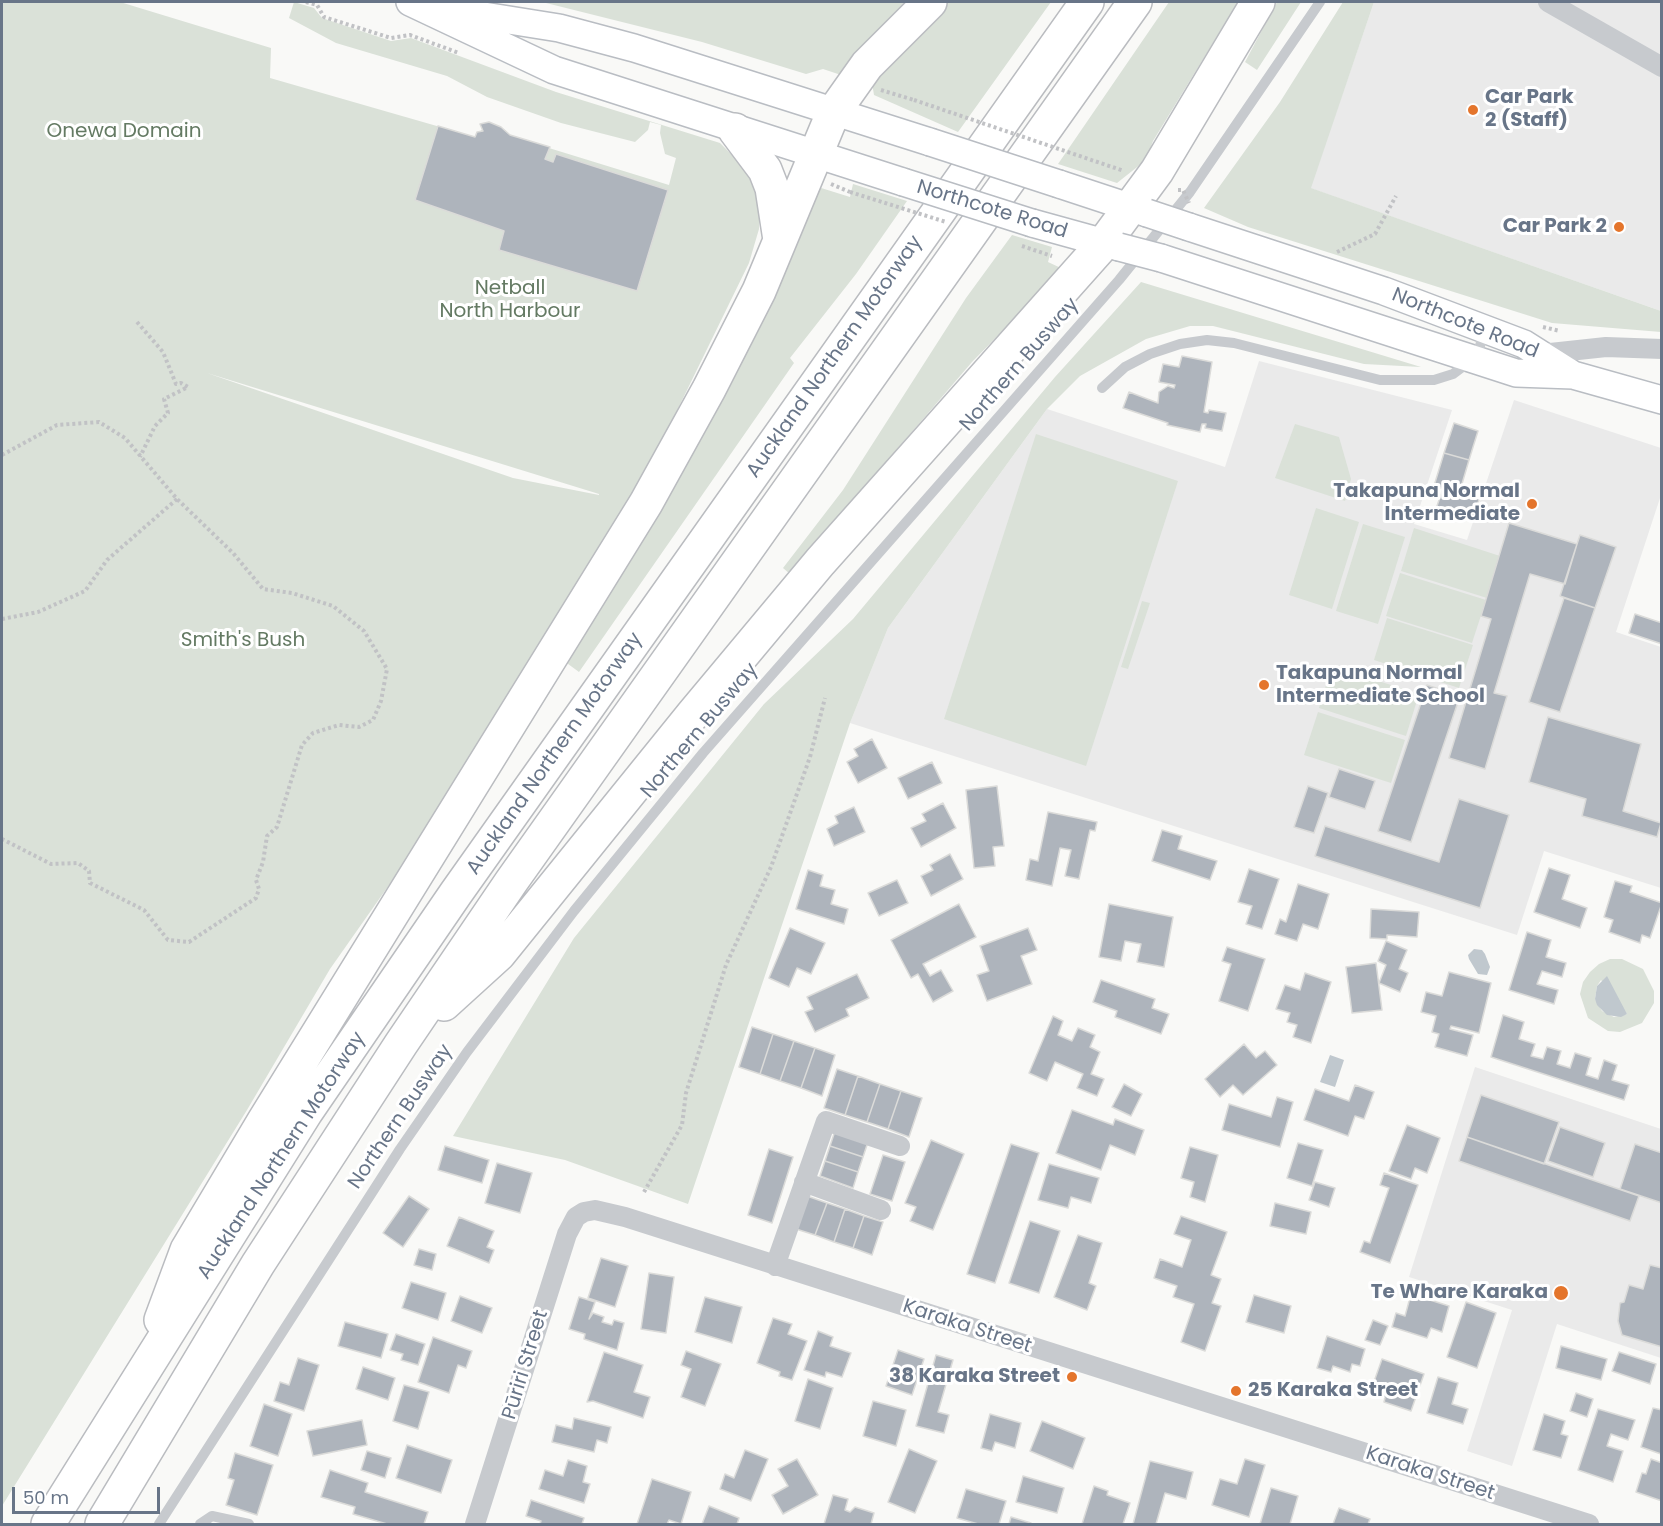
<!DOCTYPE html>
<html>
<head>
<meta charset="utf-8">
<style>
  body { margin:0 }
  #map { position:relative; width:1663px; height:1526px; overflow:hidden; background:#f9f9f7; font-family:Poppins,sans-serif }
  canvas { display:block }
  .frame { position:absolute; inset:0; border:3px solid #687588; pointer-events:none }
  .scale { position:absolute; left:12px; top:1487px; width:148px; height:27px; box-sizing:border-box; border:3px solid #687588; border-top:0; padding-left:8px; font-size:18px; line-height:21px; white-space:nowrap; color:#687588; -webkit-text-stroke:4px #fff; paint-order:stroke }
</style>
</head>
<body>
<div id="map">
<canvas width="1663" height="1526"></canvas>
<div class="frame"></div>
<div class="scale">50 m</div>
</div>
<script>
const context = document.querySelector('canvas').getContext('2d');
context.lineJoin = 'round';
function paint(path, color) { context.fillStyle = color; context.fill(path, 'evenodd'); }
const toPath = rows => new Path2D(rows.map(r => 'M' + r).join(''));
function trace(path, color, width, dash) { context.strokeStyle = color; context.lineWidth = width; context.lineCap = dash ? 'butt' : 'round'; context.setLineDash(dash || []); context.stroke(path); }
function write(font, color, halo, rows, align = 'center') {
  context.font = font + ' Poppins,sans-serif'; context.lineWidth = 6; context.setLineDash([]); context.textBaseline = 'middle'; context.strokeStyle = halo; context.fillStyle = color; for (const [text, x, y, turn = 0] of rows) {
    context.save(); context.translate(x, y); context.rotate((+turn || 0) * Math.PI / 180); context.textAlign = isNaN(turn) ? turn : align; if (halo) context.strokeText(text, 0, 0); context.fillText(text, 0, 0); context.restore();
  }
}
paint(toPath([
  [1374,2,1661,2,1661,311,1310,188],
  [1259,361,1452,410,1414,524,1467,540,1514,400,1661,448,1661,495,1616,632,1661,647,1661,888,1544,851,1517,935,850,723,888,628,1047,409,1225,467],
  [1475,1067,1661,1129,1661,1358,1557,1324,1512,1466,1467,1451,1512,1310,1409,1277]
]), '#eaeaea');
paint(toPath([
  [2,2,120,2,271,48,270,78,475,137,489,122,501,127,510,136,669,185,676,158,665,154,660,133,661,125,650,122,648,130,635,142,561,123,487,97,447,76,336,43,289,18,294,2,314,8,322,18,391,41,411,38,556,92,720,143,741,164,751,181,760,179,759,229,749,263,627,513,512,710,330,969,247,1110,2,1506],
  [207,373,599,494,599,495,513,478],
  [542,2,911,2,841,75,823,69,806,74,702,42],
  [948,2,1051,2,958,132,874,95,872,83],
  [1169,2,1238,2,1153,141,1146,160,1117,183,1058,164],
  [1277,2,1301,2,1257,70,1245,62],
  [1343,2,1374,2,1311,188,1661,311,1661,332,1552,323,1248,227,1204,208,1280,102],
  [853,184,907,201,856,274,790,358,794,363,579,672,564,661,818,187,850,197],
  [1012,235,1052,247,1048,262,1063,269,972,362,790,574,783,568,843,490,966,298],
  [1141,282,1421,367,1364,364,1213,326,1190,326,1146,339,1080,376,1047,409,888,628,850,723,688,1204,565,1160,453,1136,574,938,764,704,853,619,1055,377],
  [1295,424,1339,437,1351,479,1345,501,1275,478],
  [1036,434,1178,481,1086,766,944,719],
  [1316,508,1359,522,1332,609,1289,595],
  [1363,524,1405,537,1378,624,1336,611],
  [1414,528,1500,556,1487,598,1401,571],
  [1400,573,1486,600,1472,643,1386,616],
  [1142,601,1150,603,1128,669,1121,667],
  [1387,618,1473,645,1459,688,1374,660],
  [1332,666,1419,694,1406,736,1319,708],
  [1318,712,1405,740,1391,783,1304,755],
  [1610,959,1622,959,1643,969,1654,991,1654,1003,1642,1023,1620,1032,1608,1031,1588,1018,1580,994,1583,982,1590,972,1599,964],
  [1601,980,1627,1014,1614,1017,1602,1011,1595,999,1597,986]
]), '#dae1d8');
paint(toPath([
  [1474,949,1482,950,1485,954,1490,967,1487,975,1478,974,1469,959,1468,955],
  [1607,976,1627,1014,1621,1017,1607,1015,1597,1005,1595,999,1597,986],
  [1330,1055,1344,1060,1335,1087,1320,1082]
]), '#c0c8ce');
const building = toPath([
  [489,122,501,127,510,135,550,147,545,159,553,162,556,154,668,190,637,291,499,250,504,231,415,200,438,126,475,137,477,132,483,131,480,124,489,122],
  [1182,356,1212,362,1204,412,1208,413,1209,410,1226,413,1222,431,1205,428,1206,424,1202,424,1200,432,1167,425,1168,423,1123,408,1129,392,1158,403,1159,392,1168,386,1174,388,1175,385,1159,382,1163,364,1179,367,1182,356],
  [1454,423,1478,431,1469,460,1444,453,1454,423],
  [1444,453,1469,460,1459,494,1434,486,1444,453],
  [1443,488,1459,494,1460,489,1480,496,1473,521,1436,509,1443,488],
  [1509,523,1577,544,1565,584,1530,574,1494,693,1507,696,1485,769,1449,758,1491,619,1481,616,1509,523],
  [1580,535,1616,547,1595,608,1560,596,1580,535],
  [1564,598,1595,608,1560,712,1529,702,1564,598],
  [1635,614,1662,623,1662,644,1629,633,1635,614],
  [1427,685,1460,696,1411,842,1378,831,1427,685],
  [1548,717,1641,744,1623,811,1661,823,1657,837,1582,816,1586,799,1529,782,1548,717],
  [872,739,887,768,858,783,847,762,858,756,854,749,872,739],
  [932,762,942,783,908,799,898,778,932,762],
  [1339,769,1375,781,1365,809,1329,797,1339,769],
  [997,786,1004,846,993,847,995,866,974,868,966,790,997,786],
  [1308,786,1328,793,1314,833,1294,827,1308,786],
  [1459,799,1509,815,1480,908,1315,856,1325,826,1439,862,1459,799],
  [943,803,956,828,921,847,911,828,926,821,922,814,943,803],
  [854,807,865,832,834,846,827,829,838,823,835,816,854,807],
  [1048,812,1097,822,1095,831,1090,830,1079,879,1065,876,1071,850,1060,848,1052,886,1026,880,1030,859,1038,861,1048,812],
  [1162,830,1182,836,1178,849,1217,861,1210,880,1152,861,1162,830],
  [950,854,963,879,931,896,921,876,933,870,930,865,950,854],
  [1549,868,1570,875,1562,899,1587,908,1580,928,1534,912,1549,868],
  [1249,869,1279,879,1262,929,1246,924,1252,906,1238,902,1249,869],
  [808,870,823,875,820,886,835,890,831,904,848,909,844,924,796,909,808,870],
  [897,880,908,903,879,916,868,893,897,880],
  [1615,881,1632,886,1630,892,1662,903,1650,938,1642,935,1640,943,1609,932,1613,920,1604,917,1615,881],
  [1298,884,1329,894,1318,929,1303,924,1297,941,1275,934,1280,919,1286,922,1298,884],
  [959,904,976,937,923,964,930,976,941,970,953,991,933,1002,918,974,911,978,891,940,959,904],
  [1109,904,1173,917,1164,967,1137,962,1141,944,1125,941,1121,961,1099,957,1109,904],
  [1371,909,1419,912,1417,937,1387,935,1387,939,1370,938,1371,909],
  [790,928,825,943,811,974,797,968,789,987,769,978,790,928],
  [1028,928,1037,950,1021,956,1032,984,987,1001,977,975,989,971,980,946,1028,928],
  [1527,932,1551,940,1546,957,1566,963,1562,977,1542,971,1537,984,1558,990,1554,1004,1509,990,1527,932],
  [1386,941,1407,950,1399,969,1408,973,1400,992,1379,983,1386,965,1378,961,1386,941],
  [1227,947,1265,959,1248,1011,1219,1001,1231,964,1222,961,1227,947],
  [1376,963,1382,1010,1352,1013,1346,967,1376,963],
  [1449,972,1491,983,1479,1033,1451,1026,1450,1029,1473,1035,1467,1056,1435,1047,1439,1034,1432,1032,1436,1016,1421,1012,1426,992,1442,996,1449,972],
  [1305,973,1331,982,1311,1043,1293,1037,1297,1025,1287,1022,1290,1013,1276,1009,1285,985,1300,990,1305,973],
  [857,974,869,998,846,1009,849,1016,815,1032,805,1012,813,1009,807,997,857,974],
  [1101,980,1155,999,1152,1008,1169,1014,1161,1034,1115,1017,1117,1011,1093,1002,1101,980],
  [1503,1015,1524,1022,1519,1039,1535,1044,1531,1056,1543,1059,1547,1047,1561,1051,1557,1064,1570,1068,1575,1053,1591,1058,1586,1075,1598,1079,1604,1060,1617,1065,1612,1080,1629,1085,1624,1100,1491,1057,1503,1015],
  [1053,1016,1063,1021,1058,1035,1072,1041,1078,1028,1095,1035,1090,1047,1100,1052,1091,1074,1104,1079,1097,1096,1077,1088,1083,1074,1055,1062,1047,1081,1029,1073,1053,1016],
  [752,1027,773,1034,760,1074,739,1067,752,1027],
  [773,1034,794,1041,780,1081,760,1074,773,1034],
  [794,1041,815,1048,801,1088,780,1081,794,1041],
  [1244,1044,1256,1058,1265,1051,1277,1065,1243,1095,1233,1085,1220,1097,1205,1079,1244,1044],
  [815,1048,835,1055,822,1096,801,1088,815,1048],
  [837,1069,858,1076,845,1115,824,1108,837,1069],
  [858,1076,880,1084,867,1122,845,1115,858,1076],
  [880,1084,901,1091,888,1129,867,1122,880,1084],
  [1124,1084,1142,1094,1131,1116,1112,1107,1124,1084],
  [1355,1085,1374,1092,1364,1119,1355,1116,1348,1136,1304,1120,1315,1089,1349,1101,1355,1085],
  [901,1091,922,1098,909,1137,888,1129,901,1091],
  [1481,1095,1559,1122,1544,1164,1467,1137,1481,1095],
  [1277,1097,1293,1102,1280,1147,1222,1130,1229,1104,1271,1117,1277,1097],
  [1072,1110,1113,1125,1115,1119,1144,1130,1135,1155,1110,1145,1101,1170,1056,1153,1072,1110],
  [1407,1125,1440,1138,1427,1173,1415,1168,1411,1179,1389,1171,1407,1125],
  [1560,1127,1605,1143,1593,1177,1548,1161,1560,1127],
  [835,1131,868,1142,863,1157,830,1146,835,1131],
  [1467,1137,1639,1196,1630,1221,1459,1161,1467,1137],
  [931,1140,964,1154,933,1230,910,1221,916,1207,905,1203,931,1140],
  [1298,1143,1323,1150,1312,1186,1287,1178,1298,1143],
  [1011,1144,1039,1153,995,1283,967,1274,1011,1144],
  [1635,1144,1662,1153,1662,1203,1620,1189,1635,1144],
  [445,1146,489,1160,482,1183,438,1170,445,1146],
  [830,1146,863,1157,858,1172,825,1161,830,1146],
  [1190,1147,1218,1155,1205,1202,1190,1197,1194,1182,1181,1178,1190,1147],
  [769,1149,793,1157,772,1223,748,1215,769,1149],
  [883,1155,905,1162,892,1201,870,1194,883,1155],
  [825,1161,858,1172,853,1188,820,1176,825,1161],
  [497,1163,532,1173,520,1213,485,1203,497,1163],
  [1049,1164,1099,1178,1091,1203,1071,1197,1068,1208,1038,1200,1049,1164],
  [1384,1173,1418,1185,1390,1263,1360,1252,1364,1241,1370,1243,1389,1188,1380,1185,1384,1173],
  [1315,1182,1335,1188,1329,1207,1309,1200,1315,1182],
  [409,1196,429,1209,403,1247,383,1233,409,1196],
  [807,1196,827,1203,815,1235,796,1229,807,1196],
  [827,1203,845,1209,834,1242,815,1235,827,1203],
  [1275,1203,1311,1212,1306,1234,1270,1226,1275,1203],
  [845,1209,864,1216,853,1248,834,1242,845,1209],
  [864,1216,883,1222,872,1255,853,1248,864,1216],
  [1181,1216,1227,1232,1211,1275,1221,1279,1212,1303,1221,1306,1205,1351,1181,1342,1194,1304,1173,1297,1177,1286,1154,1278,1160,1259,1182,1267,1191,1240,1174,1234,1181,1216],
  [459,1217,494,1231,487,1247,494,1250,489,1263,447,1246,459,1217],
  [1030,1221,1060,1231,1039,1293,1009,1283,1030,1221],
  [1078,1235,1102,1243,1089,1283,1096,1286,1087,1310,1054,1297,1078,1235],
  [419,1249,436,1254,432,1270,414,1265,419,1249],
  [601,1258,628,1266,615,1307,588,1298,601,1258],
  [1650,1265,1662,1268,1662,1347,1622,1335,1618,1321,1620,1303,1624,1302,1629,1285,1643,1289,1650,1265],
  [649,1273,674,1277,666,1333,641,1329,649,1273],
  [411,1282,446,1293,438,1320,402,1308,411,1282],
  [1411,1294,1449,1306,1442,1332,1431,1328,1427,1338,1392,1327,1396,1313,1405,1316,1411,1294],
  [1254,1295,1291,1306,1284,1333,1246,1322,1254,1295],
  [460,1296,492,1308,482,1333,451,1321,460,1296],
  [579,1297,595,1302,589,1319,593,1313,604,1317,602,1322,612,1325,614,1320,624,1323,617,1350,584,1339,585,1334,569,1329,579,1297],
  [705,1297,742,1307,732,1343,695,1332,705,1297],
  [1466,1302,1496,1313,1477,1368,1447,1357,1466,1302],
  [773,1318,792,1324,788,1334,807,1341,792,1380,779,1376,780,1372,757,1363,773,1318],
  [1373,1320,1388,1326,1380,1345,1365,1340,1373,1320],
  [345,1322,388,1334,381,1358,338,1346,345,1322],
  [818,1331,833,1337,830,1346,851,1353,842,1377,826,1372,825,1377,804,1370,818,1331],
  [396,1334,425,1344,418,1365,401,1360,403,1354,390,1350,396,1334],
  [1327,1336,1365,1349,1360,1366,1352,1364,1350,1372,1333,1366,1331,1372,1317,1368,1327,1336],
  [433,1337,472,1351,466,1368,458,1365,449,1393,418,1382,433,1337],
  [1561,1346,1607,1359,1601,1380,1556,1368,1561,1346],
  [898,1350,924,1359,912,1395,886,1386,898,1350],
  [686,1351,721,1364,705,1406,681,1397,691,1369,681,1365,686,1351],
  [604,1352,643,1365,634,1392,650,1397,643,1418,593,1401,587,1402,604,1352],
  [1619,1352,1656,1364,1650,1384,1612,1371,1619,1352],
  [936,1355,953,1360,938,1412,949,1415,944,1433,916,1426,936,1355],
  [298,1358,319,1365,304,1411,274,1401,280,1382,289,1385,298,1358],
  [1382,1359,1424,1374,1411,1411,1384,1402,1385,1398,1370,1393,1382,1359],
  [363,1367,395,1378,388,1400,356,1389,363,1367],
  [1438,1377,1458,1383,1452,1404,1468,1409,1463,1424,1427,1413,1438,1377],
  [808,1379,833,1388,820,1429,795,1421,808,1379],
  [404,1385,429,1392,418,1429,393,1421,404,1385],
  [1576,1393,1593,1399,1587,1417,1570,1411,1576,1393],
  [873,1401,906,1410,896,1446,863,1436,873,1401],
  [264,1404,292,1414,278,1456,250,1446,264,1404],
  [1653,1408,1662,1410,1661,1454,1641,1447,1653,1408],
  [1598,1409,1635,1420,1628,1440,1611,1434,1607,1446,1623,1451,1613,1482,1578,1470,1598,1409],
  [990,1414,1021,1423,1015,1448,995,1442,992,1451,981,1448,990,1414],
  [1544,1414,1565,1421,1561,1434,1568,1436,1561,1458,1533,1450,1544,1414],
  [574,1418,611,1427,607,1443,597,1440,594,1452,552,1442,556,1425,572,1429,574,1418],
  [362,1420,367,1445,313,1456,307,1431,362,1420],
  [1042,1421,1085,1438,1073,1469,1030,1451,1042,1421],
  [407,1445,452,1460,441,1493,396,1478,407,1445],
  [909,1449,937,1461,915,1513,888,1502,909,1449],
  [745,1450,768,1459,751,1501,720,1489,725,1474,734,1478,745,1450],
  [367,1451,391,1458,385,1478,361,1470,367,1451],
  [235,1453,273,1465,257,1515,226,1505,234,1480,228,1478,235,1453],
  [797,1459,818,1495,783,1514,772,1495,788,1486,778,1469,797,1459],
  [1245,1459,1265,1465,1249,1517,1212,1505,1220,1479,1237,1484,1245,1459],
  [1651,1459,1662,1463,1662,1501,1636,1492,1642,1473,1646,1474,1651,1459],
  [568,1460,587,1466,583,1482,590,1484,584,1503,539,1489,545,1470,563,1476,568,1460],
  [1150,1461,1193,1472,1186,1499,1165,1493,1156,1524,1133,1524,1150,1461],
  [330,1470,368,1483,365,1492,428,1512,424,1524,387,1524,353,1514,355,1507,321,1497,330,1470],
  [1023,1476,1064,1488,1057,1513,1016,1502,1023,1476],
  [652,1479,691,1492,681,1524,669,1520,667,1524,637,1524,652,1479],
  [1094,1486,1108,1491,1107,1495,1130,1503,1123,1524,1082,1524,1094,1486],
  [1271,1488,1298,1496,1290,1524,1260,1524,1271,1488],
  [966,1489,1006,1501,999,1524,978,1524,957,1518,966,1489],
  [833,1495,848,1499,845,1510,850,1512,855,1507,874,1513,871,1524,824,1524,833,1495],
  [531,1500,584,1518,582,1524,540,1524,541,1521,526,1516,531,1500],
  [709,1506,739,1518,737,1524,702,1524,709,1506],
  [1339,1508,1370,1519,1368,1524,1333,1524,1339,1508],
  [1011,1517,1031,1523,1031,1524,1009,1524,1011,1517]
]);
paint(building, '#aeb4bc');
trace(building, '#dbdbd9', 1.5);
const secondary = toPath([
  [410,2,554,70,903,182],
  [452,11,559,28,634,48,930,142],
  [1059,184,1147,213],
  [1032,223,1119,247],
  [1189,227,1384,291,1524,344,1573,375],
  [1161,258,1516,373,1573,375,1662,400]
]);
const motorway = toPath([
  [735,130,765,170,772,188,780,240],
  [444,1004,499,954,693,714,820,562,1104,243,1157,171,1258,2],
  [161,1320,187,1250,264,1121,646,503,709,389,759,291,833,113,867,65,930,2],
  [48,1524,306,1112,456,893,1087,2],
  [102,1524,258,1264,401,1044,511,882,1135,2]
]);
trace(secondary, '#b9bdc3', 30);
trace(motorway, '#babcc0', 36);
trace(toPath([
  [306,2,317,5,324,17,391,38,410,35,459,53],
  [881,90,914,100],
  [831,184,850,192],
  [1337,252,1375,234,1396,196],
  [137,322,163,352,176,384,181,383,188,387,164,399,168,413,155,426,140,457],
  [1543,327,1560,331],
  [2,455,57,425,99,422,125,438,177,499,233,553,263,589,292,593,333,606,364,631,387,669,381,701,373,720,359,727,339,725,313,733,302,745,277,827,267,836,263,862,256,880,259,889,256,898,189,942,168,940,144,910,90,883,89,871,78,863,51,864,2,839],
  [2,619,38,612,85,591,107,560,177,499],
  [644,1192,682,1125,686,1093,726,965,771,867,810,757,825,698]
]), '#c1c2c5', 4, [3, 3]);
trace(toPath([
  [1102,388,1125,367,1150,354,1180,344,1207,340,1234,343,1380,380,1434,380,1453,374,1473,359,1478,352,1485,330],
  [159,1524,400,1149,467,1052,574,911,703,753,1119,280,1190,192,1320,2],
  [200,1524,212,1516,249,1524]
]), '#c7cace', 10);
trace(toPath([
  [1548,2,1662,67],
  [1541,354,1606,347,1662,349],
  [804,1182,881,1210],
  [775,1266,826,1121,900,1146],
  [475,1524,567,1234,576,1217,584,1212,595,1210,625,1217,1589,1524]
]), '#c7cace', 20);
trace(secondary, '#fff', 27);
trace(motorway, '#fff', 33);
const secondaryBridge = toPath([
  [930,142,1059,184],
  [903,182,1032,223],
  [1147,213,1189,227],
  [1119,247,1161,258]
]);
trace(secondaryBridge, '#b9bdc3', 30, []);
trace(toPath([
  [914,100,1124,171],
  [1178,190,1183,190,1189,203],
  [850,192,946,222],
  [1022,246,1052,256]
]), '#c1c2c5', 4, [3, 3]);
trace(secondaryBridge, '#fff', 27);
for (const [x, y, r, color] of [
  [1473,110,6,"#e4752c"],
  [1619,227,6,"#e4752c"],
  [1532,504,6,"#e4752c"],
  [1264,685,6,"#e4752c"],
  [1561,1293,8,"#e4752c"],
  [1072,1377,6,"#e4752c"],
  [1236,1391,6,"#e4752c"]
]) { const dot = new Path2D(); dot.arc(x, y, r, 0, 2 * Math.PI); context.fillStyle = color; context.fill(dot); trace(dot, '#fff', 2); }
write('bold 20px', '#687588', '#fff', [
  ["Car Park",1485,98,"left"],
  ["2 (Staff)",1485,121,"left"],
  ["Car Park 2",1607,227],
  ["Takapuna Normal",1520,492],
  ["Intermediate",1520,515],
  ["Takapuna Normal",1276,674,"left"],
  ["Intermediate School",1276,697,"left"],
  ["Te Whare Karaka",1548,1293],
  ["38 Karaka Street",1060,1377],
  ["25 Karaka Street",1248,1391,"left"]
], 'right');
write('20px', '#647a63', '#fff', [
  ["Onewa Domain",124,132],
  ["Netball",510,289],
  ["North Harbour",510,312],
  ["Smith's Bush",243,641]
]);
write('20px', '#687588', '#fff', [
  ["Northcote Road",992,210,17],
  ["Northcote Road",1465,324,22],
  ["Auckland Northern Motorway",835,357,-55],
  ["Northern Busway",1020,365,-49],
  ["Northern Busway",700,731,-50],
  ["Auckland Northern Motorway",555,754,-55],
  ["Northern Busway",401,1117,-56],
  ["Auckland Northern Motorway",282,1156,-57],
  ["Karaka Street",967,1327,18],
  ["Pūriri Street",526,1365,-73],
  ["Karaka Street",1430,1474,18]
]);
</script>
</body>
</html>
